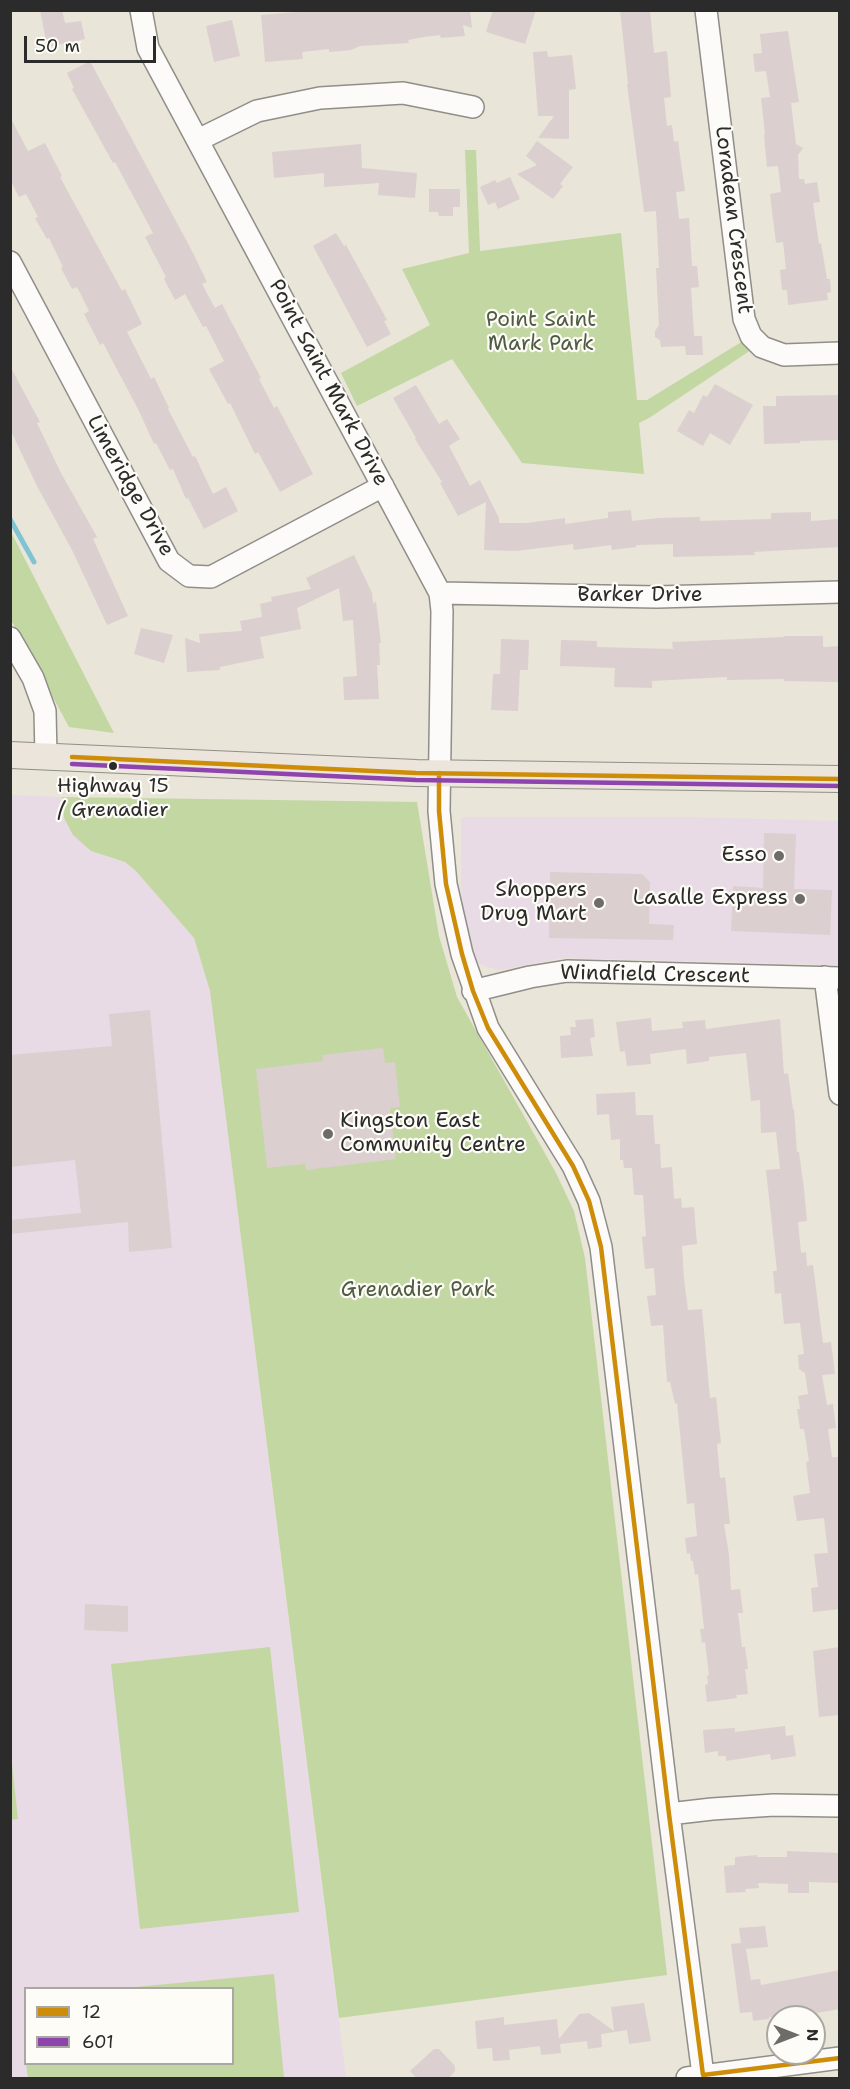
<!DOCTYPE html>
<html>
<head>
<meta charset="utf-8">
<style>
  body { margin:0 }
  #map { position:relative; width:850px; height:2089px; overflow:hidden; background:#e9e5d8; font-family:"Shantell Sans",sans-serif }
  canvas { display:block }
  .frame { position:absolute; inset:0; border:12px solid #2b2b2b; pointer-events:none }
  .legend { position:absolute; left:24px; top:1987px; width:210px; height:78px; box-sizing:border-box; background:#fdfcf7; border:2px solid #a9a8a5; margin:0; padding:8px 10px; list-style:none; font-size:18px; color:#2b2b2b }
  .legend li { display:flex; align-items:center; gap:12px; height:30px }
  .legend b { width:30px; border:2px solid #a9a8a5 }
  .north { position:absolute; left:766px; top:2005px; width:60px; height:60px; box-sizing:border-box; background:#fdfcf7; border:2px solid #a9a8a5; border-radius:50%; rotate:90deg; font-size:16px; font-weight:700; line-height:24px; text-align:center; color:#2b2b2b }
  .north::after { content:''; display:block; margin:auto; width:21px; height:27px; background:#6e6c68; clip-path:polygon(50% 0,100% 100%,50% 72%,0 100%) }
  .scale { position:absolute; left:24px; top:36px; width:132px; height:27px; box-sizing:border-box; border:3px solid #2b2b2b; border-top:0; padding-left:8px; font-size:18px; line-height:21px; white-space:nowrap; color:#2b2b2b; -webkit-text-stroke:4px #fdfcf7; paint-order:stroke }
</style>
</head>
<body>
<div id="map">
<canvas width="850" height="2089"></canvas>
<div class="frame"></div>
<ul class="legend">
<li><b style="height:8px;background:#ce8d09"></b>12</li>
<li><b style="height:8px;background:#8e44ad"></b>601</li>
</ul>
<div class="north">N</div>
<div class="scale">50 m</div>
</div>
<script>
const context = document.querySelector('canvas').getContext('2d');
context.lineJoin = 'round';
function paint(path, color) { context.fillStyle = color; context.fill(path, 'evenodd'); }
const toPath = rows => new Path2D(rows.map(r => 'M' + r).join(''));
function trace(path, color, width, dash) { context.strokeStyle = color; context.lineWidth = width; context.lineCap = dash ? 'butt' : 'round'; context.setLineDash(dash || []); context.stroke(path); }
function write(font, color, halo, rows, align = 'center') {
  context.font = font + ' "Shantell Sans",sans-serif'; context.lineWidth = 4.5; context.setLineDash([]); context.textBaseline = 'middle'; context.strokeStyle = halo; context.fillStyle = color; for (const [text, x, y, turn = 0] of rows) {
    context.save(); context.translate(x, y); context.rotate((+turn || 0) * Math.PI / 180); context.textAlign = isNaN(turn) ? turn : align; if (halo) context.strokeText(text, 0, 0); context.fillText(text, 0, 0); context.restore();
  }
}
paint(toPath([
  [11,795,62,797,64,818,91,851,125,862,136,871,194,938,210,991,346,2078,11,2078],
  [26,1988,232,1988,232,2064,26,2064],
  [461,817,689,817,839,821,839,965,563,958,499,970,481,965,472,955,465,929,461,884]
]), '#e8dbe5');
paint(toPath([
  [465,150,476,150,480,251,621,233,637,400,647,400,743,341,751,350,649,418,639,423,644,474,522,463,452,359,357,406,341,373,430,325,402,269,469,253],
  [10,530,114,733,69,727,11,620],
  [62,797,417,802,439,936,457,997,556,1173,574,1211,585,1258,667,1975,339,2018,210,991,194,938,136,871,125,862,91,851,73,835,64,818],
  [270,1647,299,1912,140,1929,111,1664],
  [11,1755,18,1819,11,1820,10,1820],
  [274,1974,284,2078,28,2078,26,2064,232,2064,232,1988,124,1988]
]), '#c3d7a3');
trace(toPath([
  [10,519,34,562]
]), '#80c4d3', 5);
paint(toPath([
  [40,10,62,10,65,23,81,21,85,39,47,47],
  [322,10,470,10,472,28,463,25,465,36,441,38,440,35,424,37,408,40,409,43,360,46,351,50,329,52,329,49,302,52,303,59,265,62,261,15],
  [493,10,536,10,525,44,486,32],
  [620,10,650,10,654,53,667,51,671,97,664,98,667,126,672,125,674,142,678,141,685,191,676,192,679,219,689,218,692,266,697,266,699,287,691,288,694,336,702,336,703,355,686,355,685,346,661,347,660,340,655,337,655,331,659,325,656,268,659,268,656,211,644,212,627,84,628,84],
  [232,20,240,56,214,62,206,26],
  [788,31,799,102,791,103,796,144,803,148,798,155,799,179,804,179,805,184,817,182,820,202,813,203,819,244,821,243,827,279,830,279,831,292,827,293,828,300,788,305,787,290,782,290,780,270,786,269,783,242,776,243,770,194,781,192,778,166,767,167,764,135,765,135,761,98,770,97,766,71,755,72,753,54,762,53,760,34],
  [547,51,548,57,572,55,576,89,569,90,569,139,538,138,554,116,538,116,533,52],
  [90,61,192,251,207,282,202,284,215,308,222,304,261,378,259,379,274,408,277,406,313,474,280,492,258,452,255,454,230,403,228,404,209,369,224,361,206,326,203,327,185,294,175,300,164,279,166,277,145,237,153,233,115,162,113,163,72,89,74,88,67,73],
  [10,117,28,151,45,143,62,176,60,177,122,291,125,289,142,324,127,332,151,379,154,377,169,408,168,409,193,457,195,456,213,494,226,487,238,511,204,529,188,498,186,499,173,469,170,470,156,443,154,444,138,409,103,343,100,345,84,314,89,311,77,287,72,289,61,268,63,267,49,238,47,239,35,218,38,217,26,194,19,197,10,179],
  [537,141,573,167,560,184,563,186,553,199,517,174,537,165,526,156],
  [361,144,362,168,417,173,415,198,378,195,379,183,324,187,324,173,274,178,272,152],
  [510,177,520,199,498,209,495,202,488,205,480,187,495,180,497,183],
  [429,189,460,189,460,207,453,207,453,216,439,216,438,212,429,212],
  [336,233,344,246,346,245,387,320,384,321,391,334,367,347,313,246],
  [10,366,40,422,37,423,61,473,97,537,93,539,128,616,107,625,72,550,37,486,10,429],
  [715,384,753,405,730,445,710,433,703,446,677,431,689,410,694,413,703,395,707,397],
  [416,385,439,424,447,419,460,439,449,446,470,486,480,480,499,518,499,523,527,523,565,518,565,524,608,518,608,512,631,510,632,521,658,518,700,517,700,521,771,519,771,513,811,512,811,521,840,519,840,547,754,552,755,555,673,557,673,544,636,545,636,547,612,550,611,545,574,550,573,544,516,551,484,550,486,502,458,516,440,483,442,482,415,439,416,438,393,398],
  [840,395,840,440,800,441,800,443,764,444,763,406,776,406,776,396],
  [354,555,372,593,373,603,376,602,381,643,379,643,380,665,377,665,379,699,344,700,343,677,357,676,353,620,343,621,339,588,297,608,301,629,260,637,264,658,220,667,220,670,187,672,185,638,200,643,199,634,242,631,240,621,262,617,260,604,272,601,271,597,311,589,306,578],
  [141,628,173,635,164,663,134,654],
  [784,636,823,636,823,647,840,646,840,682,784,681,784,679,727,680,727,677,652,681,652,688,614,687,615,668,560,666,561,640,597,641,597,647,673,649,672,642,784,637],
  [501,639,529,640,528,670,520,670,518,711,491,710,493,674,500,674],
  [764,833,796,834,794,889,832,890,830,935,731,931,733,886,763,888],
  [550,872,642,874,650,882,649,924,674,925,673,940,549,938],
  [150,1010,172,1248,129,1252,128,1222,10,1234,10,1220,81,1213,75,1160,10,1167,10,1055,112,1046,109,1014],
  [651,1018,652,1031,683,1028,682,1022,705,1020,706,1029,780,1019,784,1074,788,1073,793,1109,794,1109,797,1152,799,1152,804,1189,807,1221,798,1222,801,1253,806,1252,807,1266,813,1265,823,1343,831,1342,835,1374,822,1375,827,1405,833,1404,836,1428,828,1429,832,1457,838,1457,840,1465,840,1609,813,1612,811,1588,818,1587,814,1554,828,1553,824,1518,797,1521,793,1496,810,1493,806,1462,809,1461,804,1429,800,1429,797,1409,800,1409,798,1396,808,1394,805,1373,799,1369,798,1355,804,1354,800,1323,784,1324,781,1293,775,1294,773,1271,777,1271,766,1170,780,1169,776,1132,761,1133,760,1100,751,1101,746,1053,709,1057,709,1061,687,1064,686,1049,650,1054,651,1064,627,1066,625,1051,620,1052,616,1022],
  [593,1019,595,1037,590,1038,593,1056,561,1058,560,1036,571,1035,570,1027,576,1027,575,1020],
  [383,1048,385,1063,395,1062,400,1107,390,1108,396,1159,306,1170,305,1164,267,1168,256,1069,323,1061,322,1055],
  [635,1092,636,1115,653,1115,655,1144,660,1144,661,1168,672,1167,674,1199,681,1198,682,1208,694,1207,697,1244,682,1246,684,1279,688,1310,702,1309,710,1398,716,1397,721,1443,717,1444,720,1478,725,1477,730,1524,724,1524,729,1555,731,1590,740,1589,743,1613,738,1613,742,1647,745,1647,748,1669,745,1669,748,1694,736,1695,737,1698,707,1702,705,1685,708,1684,707,1676,709,1675,705,1642,702,1643,700,1629,704,1629,698,1574,695,1575,693,1561,691,1561,690,1553,687,1554,685,1538,697,1536,694,1503,687,1504,677,1403,675,1404,670,1382,667,1382,663,1325,651,1326,647,1296,656,1295,654,1268,645,1269,642,1237,646,1236,643,1195,634,1195,632,1168,624,1168,623,1160,620,1160,620,1139,611,1140,609,1114,597,1115,596,1094],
  [85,1604,128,1606,128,1632,84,1630],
  [840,1647,840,1715,819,1717,813,1651],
  [785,1726,786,1736,793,1735,796,1756,771,1760,770,1754,726,1761,726,1756,718,1756,718,1751,705,1753,703,1730,735,1728,735,1732],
  [787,1851,840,1853,840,1883,809,1882,809,1893,788,1893,788,1884,758,1883,759,1888,745,1889,746,1892,726,1893,724,1866,735,1865,735,1857,757,1855,757,1857,787,1857],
  [765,1926,768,1947,746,1949,751,1980,760,1979,761,1985,840,1970,840,2009,794,2017,769,2017,769,2019,753,2021,752,2012,740,2013,731,1944,741,1943,739,1928],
  [644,2003,651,2041,629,2044,627,2030,601,2034,602,2047,588,2049,587,2041,560,2044,561,2053,541,2055,540,2046,509,2050,510,2060,493,2061,492,2048,477,2049,475,2021,504,2017,504,2025,557,2019,559,2039,579,2014,589,2013,614,2031,611,2007],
  [434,2049,439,2049,455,2066,455,2071,448,2079,417,2079,410,2071]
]), '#dccfcf');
const minor = toPath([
  [141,10,148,48,440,593,442,611,439,811,446,884,462,954,488,1028,573,1166,589,1201,601,1247,669,1814,703,2075],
  [706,10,744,319,751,336,762,347,784,355,840,353],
  [198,140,257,111,320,98,403,93,473,107],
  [10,262,169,561,189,576,211,577,383,486],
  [440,593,657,597,840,592],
  [10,638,33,678,45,711,46,756],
  [825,977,840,1094],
  [473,991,530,977,567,971,840,978],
  [669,1814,712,1809,774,1805,840,1806],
  [687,2078,840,2058]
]);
const major = toPath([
  [10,755,416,773,840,779]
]);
trace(minor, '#908e88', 24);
trace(major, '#908e88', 28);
trace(minor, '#fcfbf9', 21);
trace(major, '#ece5dc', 26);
trace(toPath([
  [72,757,416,773,840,779],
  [439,773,439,811,446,884,462,954,473,991,488,1028,573,1166,589,1201,601,1247,669,1814,703,2075,840,2058]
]), '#ce8d09', 4.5);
trace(toPath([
  [72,764,416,780,840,786]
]), '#8e44ad', 4.5);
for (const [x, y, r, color] of [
  [113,766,5,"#2b2b2b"],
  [779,856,6,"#6e6c68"],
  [800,899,6,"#6e6c68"],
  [599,903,6,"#6e6c68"],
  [328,1134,6,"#6e6c68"]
]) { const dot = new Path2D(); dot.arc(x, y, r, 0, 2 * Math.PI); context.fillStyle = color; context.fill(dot); trace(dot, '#fdfcf7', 2); }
write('20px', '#2b2b2b', '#fdfcf7', [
  ["Highway 15",113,787],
  ["/ Grenadier",113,811]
]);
write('21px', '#2b2b2b', '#fdfcf7', [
  ["Loradean Crescent",733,220,83],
  ["Point Saint Mark Drive",328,383,62],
  ["Limeridge Drive",130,486,61],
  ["Barker Drive",640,596],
  ["Windfield Crescent",655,975,1]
]);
write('21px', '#4f5b42', '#fdfcf7', [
  ["Point Saint",541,321],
  ["Mark Park",541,345],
  ["Grenadier Park",418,1291]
]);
write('21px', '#2b2b2b', '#fdfcf7', [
  ["Esso",767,856],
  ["Shoppers",587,891],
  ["Drug Mart",587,915],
  ["Lasalle Express",788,899],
  ["Kingston East",340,1122,"left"],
  ["Community Centre",340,1146,"left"]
], 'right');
</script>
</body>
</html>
